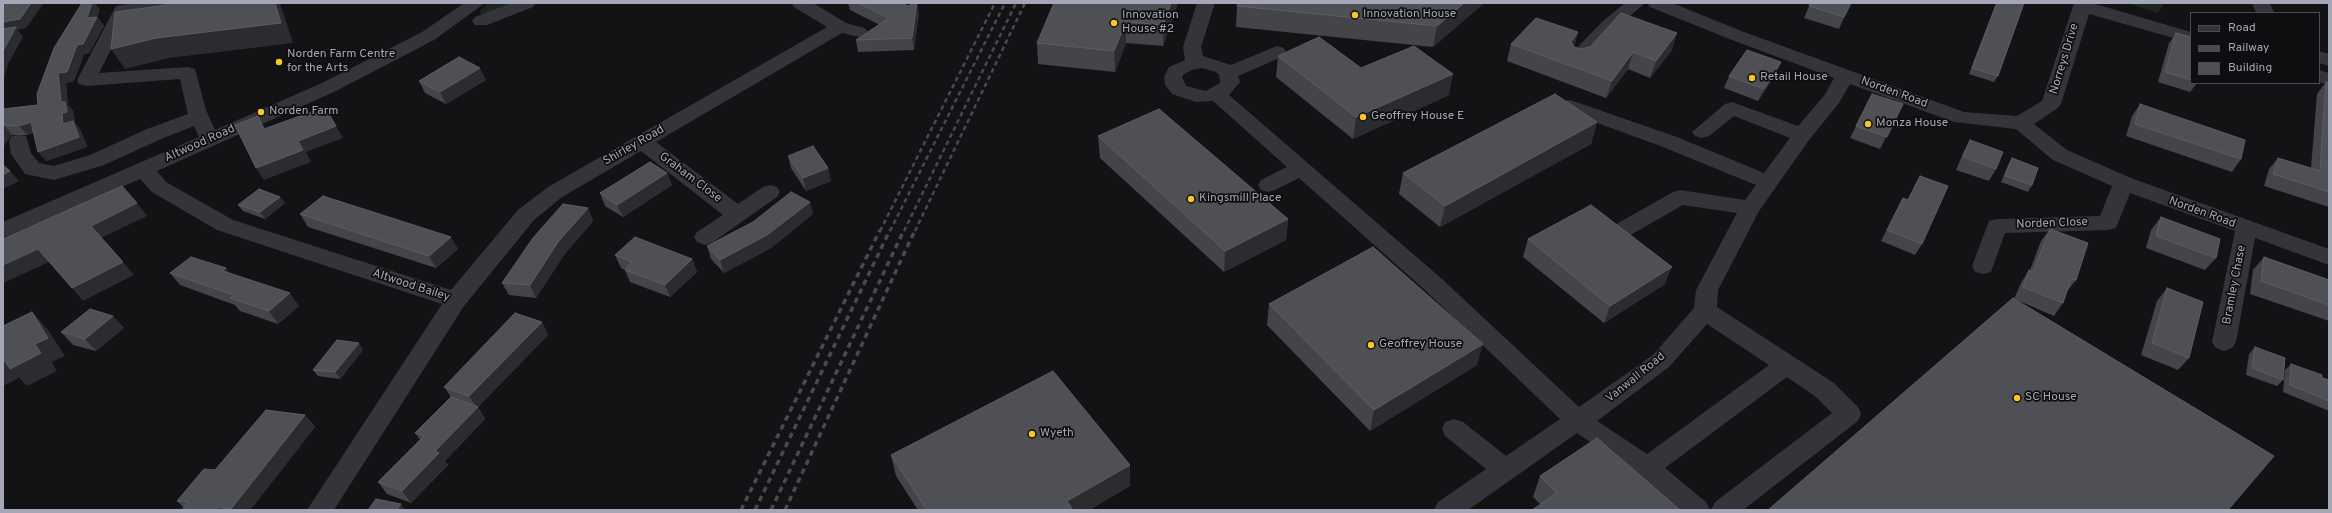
<!DOCTYPE html>
<html>
<head>
<meta charset="utf-8">
<style>
  body { margin:0 }
  #map { position:relative; width:2332px; height:513px; overflow:hidden; background:#131315; font-family:Overpass,sans-serif }
  canvas { display:block }
  .frame { position:absolute; inset:0; border:4px solid #a4a8b6; pointer-events:none }
  .legend { position:absolute; left:2190px; top:12px; width:130px; height:72px; box-sizing:border-box; background:#0e0e10; border:1px solid #4a4c52; margin:0; padding:5px 7px; list-style:none; font-size:12px; color:#a4a8b6 }
  .legend li { display:flex; align-items:center; gap:8px; height:20px }
  .legend b { width:20px; border:1px solid #4a4c52 }
</style>
</head>
<body>
<div id="map">
<canvas width="2332" height="513"></canvas>
<div class="frame"></div>
<ul class="legend">
<li><b style="height:5px;background:#34343a"></b>Road</li>
<li><b style="height:5px;background:#494a51"></b>Railway</li>
<li><b style="height:11px;background:#4f4f56"></b>Building</li>
</ul>
</div>
<script>
const context = document.querySelector('canvas').getContext('2d');
context.lineJoin = 'round';
function paint(path, color) { context.fillStyle = color; context.fill(path, 'evenodd'); }
const toPath = rows => new Path2D(rows.map(r => 'M' + r).join(''));
function trace(path, color, width, dash) { context.strokeStyle = color; context.lineWidth = width; context.lineCap = dash ? 'butt' : 'round'; context.setLineDash(dash || []); context.stroke(path); }
function write(font, color, halo, rows, align = 'center') {
  context.font = font + ' Overpass,sans-serif'; context.lineWidth = 3.5; context.setLineDash([]); context.textBaseline = 'middle'; context.strokeStyle = halo; context.fillStyle = color; for (const [text, x, y, turn = 0] of rows) {
    context.save(); context.translate(x, y); context.rotate((+turn || 0) * Math.PI / 180); context.textAlign = isNaN(turn) ? turn : align; if (halo) context.strokeText(text, 0, 0); context.fillText(text, 0, 0); context.restore();
  }
}
paint(toPath([
  [489,3,514,3,482,16,479,11],
  [2128,3,2165,3,2158,13]
]), '#1d251f');
paint(toPath([
  [133,3,176,3,173,7,167,8,129,14,99,73,188,67,195,69,206,110,215,130,322,83,422,32,464,3,485,3,434,40,336,91,157,171,166,182,233,220,451,290,518,210,548,187,827,27,794,7,791,3,813,3,846,23,865,28,868,32,865,36,859,37,842,33,656,142,738,204,763,187,770,185,777,187,780,192,777,197,713,242,705,245,697,242,694,237,697,232,723,215,641,151,562,197,534,220,464,306,334,510,307,510,442,304,217,230,152,192,140,179,3,238,3,222,199,137,194,126,161,139,104,165,54,180,25,174,11,154,9,141,12,136,19,135,26,136,31,153,39,163,54,166,90,155,147,129,188,114,180,79,86,86,79,84,77,80,116,6,133,3],
  [511,3,536,3,533,7,487,25,475,25,472,21,475,17,511,3],
  [1197,3,1215,3,1201,47,1203,56,1231,65,1277,46,1284,48,1286,52,1284,56,1238,76,1240,82,1229,95,1442,279,1579,407,1653,355,1694,308,1696,290,1737,213,1683,205,1627,237,1619,239,1611,237,1608,232,1611,227,1673,192,1680,190,1745,200,1756,185,1663,147,1562,110,1559,106,1562,102,1569,100,1576,102,1677,137,1764,173,1790,138,1734,116,1709,136,1702,138,1695,136,1692,132,1725,104,1732,102,1798,126,1824,96,1834,78,1732,40,1650,7,1647,3,1672,3,1744,32,1964,112,2017,116,2042,101,2074,3,2092,3,2191,32,2191,43,2089,14,2061,104,2058,108,2034,124,2067,150,2131,178,2329,249,2329,265,2255,238,2236,342,2232,348,2224,351,2216,348,2212,342,2235,231,2130,193,2116,228,2108,230,2005,233,1991,272,1983,274,1975,272,1972,266,1989,221,1997,219,2100,216,2112,186,2053,160,2016,129,1954,122,1850,84,1839,103,1809,140,1759,211,1718,290,1717,307,1834,383,1858,407,1861,414,1858,421,1743,510,1711,510,1715,502,1832,413,1816,397,1787,377,1665,468,1706,502,1710,510,1678,510,1638,475,1577,433,1468,510,1434,510,1438,502,1486,469,1445,436,1442,429,1445,422,1454,419,1463,422,1506,456,1560,419,1426,291,1299,178,1275,190,1268,192,1261,190,1258,185,1261,180,1287,167,1213,101,1196,102,1172,94,1165,85,1164,77,1169,67,1185,60,1183,47,1197,3],
  [1202,68,1216,72,1219,75,1220,83,1206,91,1186,86,1182,77,1184,74,1192,70,1202,68],
  [1707,324,1769,365,1647,454,1597,421,1669,367,1707,324],
  [1625,3,1645,3,1614,30,1584,63,1577,65,1570,63,1568,59,1570,55,1602,22,1625,3],
  [2252,3,2270,3,2274,13,2256,13,2252,3],
  [2319,51,2329,54,2329,66,2319,63,2319,51],
  [2319,70,2329,73,2329,85,2319,82,2319,70]
]), '#34343a');
trace(toPath([
  [880,231,995,3],
  [890,231,1005,3],
  [904,231,1016,3],
  [915,231,1025,3]
]), '#494a51', 2.5, [4.5, 3.5]);
trace(toPath([
  [741,510,880,230],
  [755,510,890,230],
  [771,510,904,230],
  [785,510,915,230]
]), '#494a51', 3.5, [5.5, 4.5]);
paint(toPath([
  [848,3,901,3,908,6,919,13,914,50,858,52,856,40,880,25,850,10],
  [1054,3,1178,3,1163,46,1126,43,1115,72,1038,64,1037,43],
  [1238,3,1484,3,1433,47,1236,27,1237,6],
  [1851,3,1839,29,1804,18,1809,6],
  [1996,3,2024,3,1998,76,1994,82,1969,74],
  [100,10,97,17,104,26,89,53,84,54,74,81,66,83,68,105,73,111,75,121,74,122,81,131,87,147,46,161,33,133,27,135,12,135,6,142,3,148,3,109,38,105],
  [1578,32,1574,47,1581,49,1672,50,1650,78,1628,69,1606,98,1507,61,1511,44],
  [2176,33,2191,37,2191,83,2197,83,2190,92,2158,82,2169,43],
  [1278,56,1361,68,1449,95,1353,139,1276,77],
  [1781,62,1776,74,1758,101,1724,88,1729,76],
  [486,80,446,104,425,93,419,81],
  [2326,82,2329,83,2329,207,2264,186,2269,169,2278,158,2311,168,2317,94],
  [1903,104,1880,149,1850,138,1856,126],
  [2140,104,2241,159,2232,172,2126,136,2132,116],
  [1597,122,1591,144,1440,227,1399,194,1403,173],
  [1098,136,1288,219,1286,240,1224,272,1100,158],
  [1970,140,1996,169,1989,181,1956,170,1963,153],
  [788,156,828,168,831,181,806,191,791,168],
  [2012,158,2032,185,2028,192,2001,182,2008,165],
  [667,173,672,185,623,217,605,206,600,193],
  [1920,176,1922,244,1915,255,1881,241,1903,198,1908,200],
  [280,197,285,203,265,219,243,211,238,205],
  [588,208,593,221,564,255,536,298,509,295,502,283],
  [300,214,458,249,436,268,308,227],
  [813,214,771,248,724,273,711,259,707,246],
  [2161,217,2216,258,2205,270,2146,248,2151,230],
  [2050,229,2076,280,2066,293,2063,303,2054,316,2019,301,2014,299,2021,283,2029,270,2030,270,2041,241],
  [1528,239,1665,284,1604,323,1523,257],
  [615,255,692,259,697,272,670,297,630,282,625,270,621,268],
  [2264,257,2329,280,2329,321,2250,294,2253,270],
  [226,268,229,273,299,306,278,324,240,311,235,305,180,285,170,273],
  [2167,288,2189,358,2178,370,2141,355,2157,301],
  [1269,304,1477,365,1370,431,1267,325],
  [113,316,124,328,96,351,73,345,61,332],
  [542,322,548,335,478,407,485,419,445,461,448,465,411,503,387,494,378,482,420,440,415,433,451,397,444,387],
  [2255,347,2283,380,2277,386,2246,375,2249,354],
  [363,350,340,379,318,376,313,370],
  [2291,364,2329,380,2329,411,2283,392,2285,370],
  [305,415,315,427,250,510,182,510,184,508,177,501,215,470],
  [891,455,1130,465,1130,486,1089,510,918,510,896,476],
  [1540,476,1680,510,1540,504,1533,497]
]), '#44444a');
paint(toPath([
  [31,3,44,3,26,28,18,30,23,37,8,64,3,82,3,22],
  [92,3,95,3,100,10,97,17,104,26,89,53,84,54,74,81,66,83,68,105,73,111,75,121,74,122,81,131,87,147,46,161,38,152,63,124,58,73,87,18],
  [275,3,280,3,293,43,169,58,125,69,111,49],
  [917,3,919,13,914,50,912,38],
  [1171,3,1178,3,1163,46,1163,25],
  [1464,3,1484,3,1433,47,1437,26],
  [1851,3,1848,11,1839,29,1844,17],
  [1126,22,1126,43,1115,72,1114,51],
  [1578,32,1573,50,1571,42],
  [1677,33,1672,50,1650,78,1656,61],
  [1633,52,1628,69,1606,98,1612,81],
  [1781,62,1776,74,1758,101,1764,89],
  [480,68,486,80,446,104,440,92],
  [1453,74,1449,95,1353,139,1356,117],
  [325,107,343,138,306,152,311,162,264,180,256,168,298,141],
  [258,116,265,128,272,141,264,129],
  [31,122,38,132,27,135,19,126],
  [1597,122,1591,144,1440,227,1445,206],
  [4,125,12,135,6,142,3,148,3,126],
  [828,168,831,181,806,191,803,178],
  [10,171,19,181,3,189,3,175],
  [667,173,672,185,623,217,617,205],
  [280,197,285,203,265,219,260,212],
  [810,202,813,214,771,248,724,273,720,260],
  [137,203,147,216,101,238,91,226],
  [588,208,593,221,564,255,536,298,530,285,558,242],
  [1288,219,1286,240,1224,272,1225,251],
  [451,237,458,249,436,268,429,256],
  [38,249,49,262,3,283,3,265],
  [692,259,697,272,670,297,665,285],
  [123,262,134,275,83,301,72,288],
  [1672,267,1665,284,1604,323,1610,306],
  [226,268,235,281,223,271],
  [290,293,299,306,278,324,269,311],
  [32,312,48,330,65,356,52,362,57,371,27,386,19,378,3,386,3,360,35,344],
  [113,316,124,328,96,351,85,339],
  [542,322,548,335,478,407,485,419,445,461,448,465,411,503,402,491,435,451,477,408,469,396],
  [359,343,363,350,340,379,335,372],
  [1483,344,1477,365,1370,431,1374,410],
  [305,415,315,427,250,510,232,510,231,509],
  [1130,465,1130,486,1089,510,1067,510,1067,501],
  [401,504,405,510,397,510],
  [220,507,222,510,217,510]
]), '#2c2c30');
const building = toPath([
  [3,3,31,3,20,19,3,22,3,3],
  [82,3,92,3,87,18,97,17,83,44,77,45,67,72,58,73,61,102,65,102,67,112,62,113,63,124,73,121,79,137,38,152,31,122,19,126,4,125,3,126,3,109,38,105,37,94,54,48,82,3],
  [168,3,275,3,281,23,156,38,111,49,115,12,167,5,168,3],
  [858,3,901,3,908,6,914,3,917,3,912,38,856,40,889,18,858,3],
  [1054,3,1171,3,1163,25,1126,22,1114,51,1037,43,1054,3],
  [1238,3,1464,3,1437,26,1237,6,1238,3],
  [1810,3,1851,3,1844,17,1809,6,1810,3],
  [1997,3,2024,3,1998,76,1972,68,1997,3],
  [1621,13,1677,33,1656,61,1633,52,1612,81,1511,44,1536,18,1578,32,1571,42,1574,47,1581,49,1590,47,1621,13],
  [16,27,3,51,3,29,16,27],
  [2176,33,2191,37,2191,80,2165,72,2176,33],
  [1319,37,1361,68,1414,46,1453,74,1356,117,1278,56,1319,37],
  [1747,50,1781,62,1764,89,1729,76,1747,50],
  [459,57,480,68,440,92,419,81,459,57],
  [2326,82,2329,83,2329,192,2273,174,2278,158,2320,171,2326,82],
  [1555,94,1597,122,1445,206,1403,173,1555,94],
  [1872,94,1903,104,1887,137,1856,126,1872,94],
  [2140,104,2245,140,2241,159,2135,124,2140,104],
  [325,107,336,126,298,141,303,150,256,168,235,125,258,116,264,129,325,107],
  [1159,109,1288,219,1225,251,1098,136,1159,109],
  [1970,140,2003,152,1996,169,1963,157,1970,140],
  [813,146,828,168,803,178,788,156,813,146],
  [2012,158,2038,168,2032,185,2005,176,2012,158],
  [650,162,667,173,617,205,600,193,650,162],
  [3,165,10,171,3,175,3,165],
  [1920,176,1948,186,1922,244,1887,230,1903,198,1908,200,1920,176],
  [122,186,137,203,91,226,123,262,72,288,38,249,3,265,3,239,122,186],
  [259,189,280,197,260,212,238,205,259,189],
  [791,192,810,202,767,235,720,260,707,246,753,222,791,192],
  [323,196,451,237,429,256,300,214,323,196],
  [563,204,588,208,558,242,530,285,502,283,533,238,563,204],
  [1591,205,1672,267,1610,306,1528,239,1591,205],
  [2161,217,2220,239,2216,258,2156,236,2161,217],
  [2050,229,2088,243,2076,280,2071,279,2063,303,2023,287,2029,270,2033,272,2050,229],
  [635,237,692,259,665,285,625,270,632,262,615,255,635,237],
  [1373,247,1483,344,1374,410,1269,304,1373,247],
  [191,257,226,268,223,271,290,293,269,311,230,298,234,295,170,273,191,257],
  [2264,257,2329,280,2329,305,2261,281,2264,257],
  [2167,288,2203,302,2189,358,2152,343,2167,288],
  [2013,298,2274,456,2228,510,1768,510,2013,298],
  [90,309,113,316,85,339,61,332,90,309],
  [32,312,48,338,35,344,41,353,10,369,4,360,3,360,3,326,32,312],
  [515,313,542,322,469,396,444,387,515,313],
  [337,340,359,343,335,372,313,370,337,340],
  [2255,347,2285,358,2283,380,2252,368,2255,347],
  [2291,364,2322,375,2322,378,2329,380,2329,401,2290,385,2291,364],
  [1053,371,1130,465,1067,501,1073,510,927,510,891,455,1053,371],
  [451,397,478,407,435,451,439,453,402,491,378,482,424,436,415,433,451,397],
  [266,410,305,415,231,509,220,507,217,510,182,510,188,502,177,501,204,469,215,470,266,410],
  [1597,438,1680,510,1532,510,1557,493,1540,476,1597,438],
  [376,499,401,504,397,510,368,510,376,499]
]);
paint(building, '#4f4f56');
trace(building, '#5c5d65', 1);
for (const [x, y, r, color] of [
  [1355,15,4,"#f8c827"],
  [1114,23,4,"#f8c827"],
  [279,62,4,"#f8c827"],
  [1752,78,4,"#f8c827"],
  [261,112,4,"#f8c827"],
  [1363,117,4,"#f8c827"],
  [1868,124,4,"#f8c827"],
  [1191,199,4,"#f8c827"],
  [1371,345,4,"#f8c827"],
  [2017,398,4,"#f8c827"],
  [1032,434,4,"#f8c827"]
]) { const dot = new Path2D(); dot.arc(x, y, r, 0, 2 * Math.PI); context.fillStyle = color; context.fill(dot); trace(dot, '#0e0e10', 1.5); }
write('12px', '#a4a8b6', '#0e0e10', [
  ["Innovation House",1363,15],
  ["Innovation",1122,16],
  ["House #2",1122,30],
  ["Norden Farm Centre",287,55],
  ["for the Arts",287,69],
  ["Retail House",1760,78],
  ["Norden Farm",269,112],
  ["Geoffrey House E",1371,117],
  ["Monza House",1876,124],
  ["Kingsmill Place",1199,199],
  ["Geoffrey House",1379,345],
  ["SC House",2025,398],
  ["Wyeth",1040,434]
], 'left');
write('12px', '#a4a8b6', '#0e0e10', [
  ["Norreys Drive",2065,59,-73],
  ["Norden Road",1894,93,20],
  ["Altwood Road",200,144,-24],
  ["Shirley Road",634,146,-30],
  ["Graham Close",690,178,37],
  ["Norden Road",2202,213,20],
  ["Norden Close",2052,224,-2],
  ["Bramley Chase",2235,285,-79],
  ["Altwood Bailey",411,286,18],
  ["Vanwall Road",1636,378,-39]
]);
</script>
</body>
</html>
